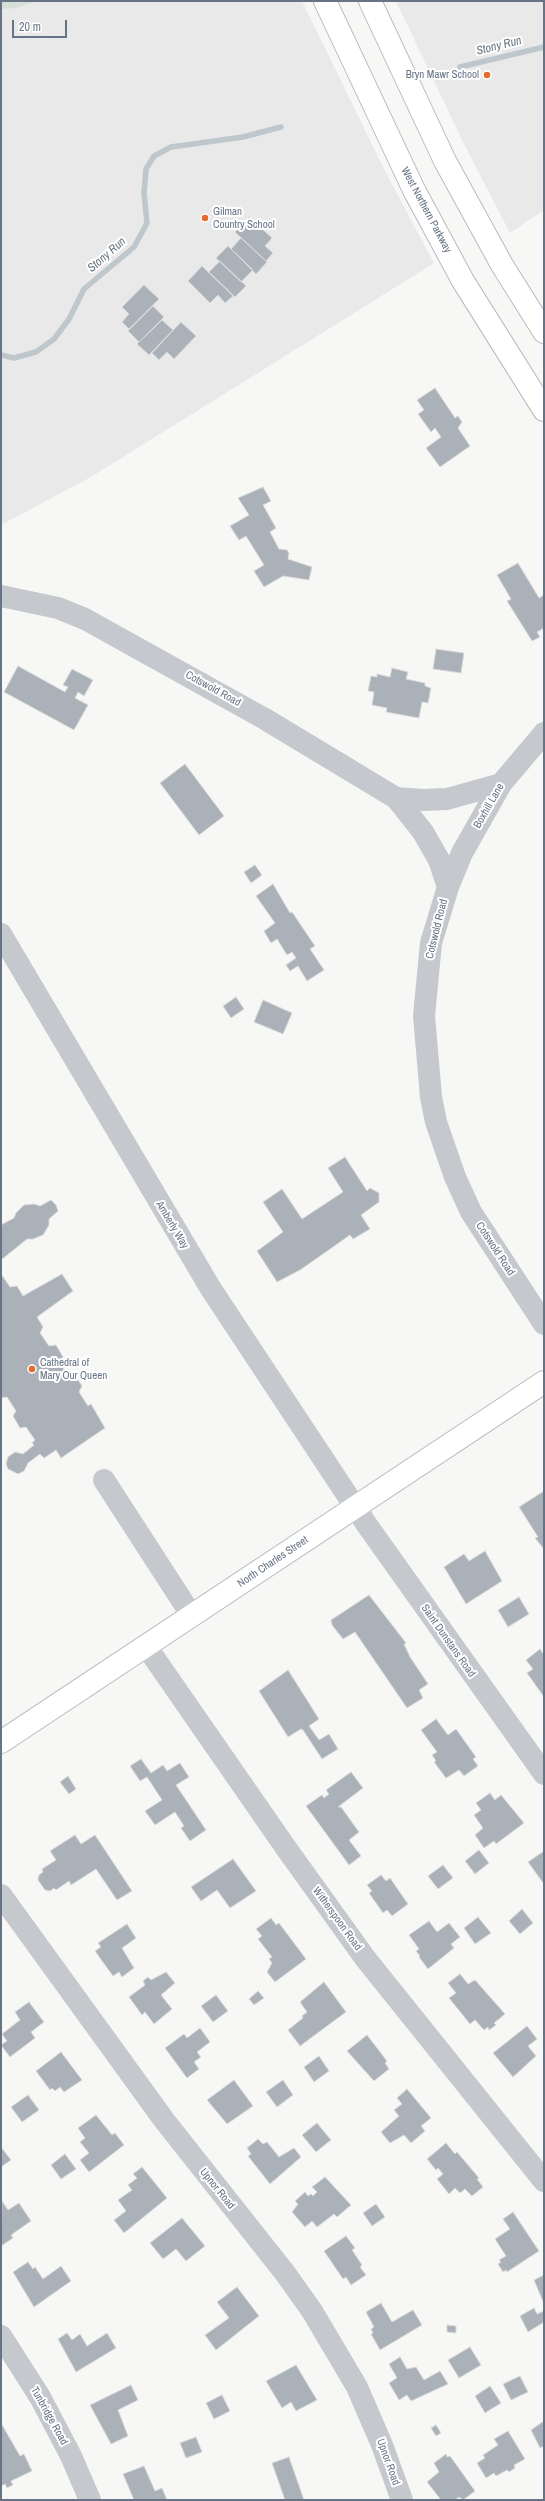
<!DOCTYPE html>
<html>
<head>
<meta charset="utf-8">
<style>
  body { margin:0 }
  #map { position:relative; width:545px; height:2501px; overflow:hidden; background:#f7f8f5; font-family:"Archivo Narrow",sans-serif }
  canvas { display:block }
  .frame { position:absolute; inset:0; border:2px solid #677486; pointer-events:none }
  .scale { position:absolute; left:12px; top:20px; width:55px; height:18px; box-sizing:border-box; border:2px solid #677486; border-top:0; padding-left:5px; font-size:12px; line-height:14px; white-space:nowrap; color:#677486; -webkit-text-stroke:3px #fff; paint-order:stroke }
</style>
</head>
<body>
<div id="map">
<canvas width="545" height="2501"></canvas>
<div class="frame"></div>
<div class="scale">20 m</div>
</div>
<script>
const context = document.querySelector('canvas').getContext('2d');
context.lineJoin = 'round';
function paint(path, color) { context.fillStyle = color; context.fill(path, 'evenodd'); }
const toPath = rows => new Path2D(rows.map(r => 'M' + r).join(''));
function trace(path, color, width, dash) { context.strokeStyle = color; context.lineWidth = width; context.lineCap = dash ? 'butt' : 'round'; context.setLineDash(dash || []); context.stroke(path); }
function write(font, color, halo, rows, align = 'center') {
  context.font = font + ' "Archivo Narrow",sans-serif'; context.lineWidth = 4; context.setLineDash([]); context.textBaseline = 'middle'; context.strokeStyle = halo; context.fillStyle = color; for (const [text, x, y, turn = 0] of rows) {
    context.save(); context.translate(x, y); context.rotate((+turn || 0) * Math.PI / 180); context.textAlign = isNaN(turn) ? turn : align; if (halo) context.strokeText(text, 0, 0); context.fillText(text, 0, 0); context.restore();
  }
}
paint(toPath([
  [1,1,302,1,386,173,434,263,91,477,1,525],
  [396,1,544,1,544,210,510,233,463,142]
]), '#e8e9e8');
paint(toPath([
  [1,1,36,1,16,8,1,9]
]), '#d8dfd6');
trace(toPath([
  [460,67,544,47],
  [1,355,14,358,36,352,54,339,69,319,84,289,134,247,147,223,144,193,146,169,154,156,171,147,243,137,281,127]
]), '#bec7cc', 5.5);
const building = toPath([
  [249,217,272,238,265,246,273,253,266,261,235,232,249,217],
  [241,238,267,262,256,274,231,249,241,238],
  [228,246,253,270,241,282,216,258,228,246],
  [220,261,246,286,235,297,209,272,220,261],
  [202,266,233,296,225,303,218,295,210,303,188,281,202,266],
  [144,285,159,299,129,329,122,322,129,314,122,307,144,285],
  [153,306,164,317,139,342,128,331,153,306],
  [162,320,173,330,149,355,137,344,162,320],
  [181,322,196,336,174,359,167,352,159,360,152,353,181,322],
  [435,388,455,418,458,416,462,422,458,428,470,446,440,467,426,448,441,437,435,428,431,432,418,414,424,410,417,400,435,388],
  [263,487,271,501,263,505,276,528,270,532,279,549,287,550,289,553,288,559,312,567,309,580,283,576,264,587,254,571,264,565,246,536,239,540,230,526,249,515,238,498,263,487],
  [518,563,539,598,544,595,544,628,537,632,540,637,532,641,507,601,511,599,497,575,518,563],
  [436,649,464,653,461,673,433,669,436,649],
  [18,666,65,692,68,687,63,685,72,669,93,680,84,696,78,692,75,698,88,705,74,730,4,692,18,666],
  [392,668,408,672,406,679,425,683,425,686,431,688,428,703,422,702,419,718,386,712,387,708,372,705,374,692,368,691,371,676,377,677,377,674,390,677,392,668],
  [185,764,224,816,199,835,160,783,185,764],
  [255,865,262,875,251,883,244,872,255,865],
  [273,884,290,913,292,912,315,946,310,949,324,970,307,981,298,966,290,971,286,965,296,958,292,952,287,955,277,939,271,943,264,931,275,923,256,896,273,884],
  [236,997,244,1009,231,1018,223,1006,236,997],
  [263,1000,292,1013,283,1034,254,1022,263,1000],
  [345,1157,367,1191,370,1188,379,1193,379,1202,361,1215,370,1229,353,1239,350,1235,300,1270,277,1282,257,1251,283,1232,263,1202,282,1189,302,1219,343,1192,328,1168,345,1157],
  [51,1200,56,1205,58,1211,49,1219,49,1225,43,1235,33,1239,27,1239,1,1260,1,1225,14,1218,16,1213,24,1205,34,1204,40,1206,51,1200],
  [1,1274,10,1287,17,1286,23,1296,62,1274,73,1291,37,1317,43,1327,40,1333,49,1346,56,1345,63,1357,60,1363,68,1376,75,1375,82,1386,79,1392,88,1406,91,1404,105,1428,61,1458,56,1450,44,1458,40,1454,28,1463,24,1471,18,1474,8,1469,6,1464,8,1457,15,1452,23,1454,34,1445,32,1443,35,1440,26,1427,20,1428,13,1416,16,1411,7,1397,1,1398,1,1274],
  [544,1491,544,1549,535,1538,538,1537,519,1507,544,1491],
  [485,1551,502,1581,466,1604,444,1567,464,1554,469,1561,485,1551],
  [369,1595,406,1643,404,1644,410,1657,428,1684,419,1690,423,1698,407,1708,355,1632,343,1639,332,1625,331,1620,369,1595],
  [519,1597,529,1614,508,1627,498,1610,519,1597],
  [540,1649,544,1655,544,1697,527,1673,533,1669,526,1660,540,1649],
  [288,1670,319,1719,309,1726,319,1740,329,1734,338,1749,322,1759,303,1730,301,1729,288,1737,259,1691,288,1670],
  [436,1719,448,1735,456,1729,476,1757,473,1759,478,1766,464,1776,459,1770,446,1778,434,1762,436,1761,432,1755,437,1752,421,1730,436,1719],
  [141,1759,151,1773,163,1765,167,1771,180,1763,189,1777,176,1785,206,1830,190,1841,181,1828,184,1826,175,1812,155,1825,145,1811,162,1800,147,1777,140,1781,130,1766,141,1759],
  [351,1772,363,1788,338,1807,341,1807,359,1832,349,1840,361,1856,349,1865,306,1806,322,1795,324,1798,329,1794,326,1790,351,1772],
  [68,1776,76,1789,69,1794,60,1782,68,1776],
  [490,1793,495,1800,501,1795,524,1823,496,1844,494,1841,484,1848,475,1835,483,1828,474,1815,481,1810,476,1803,490,1793],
  [75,1835,81,1844,95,1835,132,1891,117,1900,96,1869,71,1885,69,1881,56,1890,54,1888,50,1891,45,1890,38,1880,39,1875,43,1872,42,1869,56,1860,50,1851,75,1835],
  [479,1850,489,1863,475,1874,465,1861,479,1850],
  [544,1851,544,1884,528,1862,544,1851],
  [233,1859,256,1891,230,1908,217,1890,201,1901,191,1887,233,1859],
  [443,1865,453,1878,438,1889,428,1876,443,1865],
  [381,1875,386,1881,390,1878,408,1904,392,1916,387,1910,383,1913,369,1893,372,1891,367,1885,381,1875],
  [522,1909,533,1923,520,1934,509,1921,522,1909],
  [478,1917,491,1933,475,1944,464,1928,478,1917],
  [271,1918,276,1925,279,1923,306,1959,275,1982,267,1972,272,1963,269,1959,272,1957,258,1939,262,1936,256,1929,271,1918],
  [429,1921,437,1932,449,1923,460,1937,451,1944,454,1948,428,1969,419,1957,420,1956,416,1951,419,1949,409,1935,429,1921],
  [127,1924,136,1938,122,1948,134,1968,122,1977,119,1972,113,1976,95,1951,101,1947,98,1943,127,1924],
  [166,1972,175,1983,161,1995,172,2009,154,2024,145,2012,142,2015,129,1997,145,1985,143,1981,148,1977,151,1980,166,1972],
  [460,1974,468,1984,475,1980,505,2014,494,2023,496,2025,489,2030,488,2027,484,2030,475,2020,470,2024,449,1998,456,1993,448,1983,460,1974],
  [324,1982,346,2012,300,2046,288,2030,303,2018,302,2016,307,2012,300,2002,324,1982],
  [258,1991,264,1998,254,2005,249,1999,258,1991],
  [216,1995,228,2011,213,2022,201,2006,216,1995],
  [29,2002,44,2022,31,2032,35,2038,10,2057,1,2045,7,2041,2,2034,20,2020,15,2012,29,2002],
  [527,2026,537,2039,528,2046,536,2056,513,2077,493,2053,527,2026],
  [200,2028,210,2042,197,2052,201,2057,194,2062,199,2069,187,2078,165,2048,184,2034,187,2038,200,2028],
  [367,2035,387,2061,385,2063,389,2069,374,2081,347,2051,367,2035],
  [61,2052,82,2080,64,2092,60,2087,55,2091,52,2088,50,2090,36,2071,61,2052],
  [319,2056,329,2071,314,2082,304,2067,319,2056],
  [234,2080,253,2106,227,2124,207,2100,234,2080],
  [283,2080,293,2095,277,2107,266,2092,283,2080],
  [407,2089,431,2118,421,2126,425,2131,411,2143,404,2135,390,2143,381,2132,399,2116,394,2110,402,2104,397,2098,407,2089],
  [28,2095,39,2110,22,2122,11,2107,28,2095],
  [96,2115,112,2135,115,2133,124,2145,89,2172,80,2160,89,2153,80,2142,85,2138,78,2128,96,2115],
  [317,2123,331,2140,316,2152,302,2135,317,2123],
  [258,2139,263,2144,267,2142,279,2157,294,2148,301,2157,270,2184,248,2156,251,2154,247,2148,258,2139],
  [446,2143,455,2154,457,2152,479,2178,477,2179,483,2187,472,2196,465,2189,460,2193,455,2188,449,2194,437,2179,443,2174,438,2168,436,2170,427,2159,446,2143],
  [1,2147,11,2160,1,2167,1,2147],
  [65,2154,76,2169,61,2179,51,2165,65,2154],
  [142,2167,167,2198,124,2233,114,2220,126,2211,118,2200,132,2190,128,2185,137,2178,133,2174,142,2167],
  [325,2177,351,2205,337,2217,334,2214,317,2227,312,2221,305,2227,292,2212,298,2204,295,2201,305,2192,308,2196,311,2194,313,2196,317,2192,312,2187,325,2177],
  [2,2201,8,2210,19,2203,31,2221,11,2235,13,2238,1,2246,2,2201],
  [376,2204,385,2217,372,2226,363,2213,376,2204],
  [513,2212,539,2251,507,2272,506,2270,503,2272,498,2264,501,2262,499,2260,506,2256,495,2239,510,2229,503,2219,513,2212],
  [182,2218,205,2246,186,2261,176,2249,163,2259,150,2243,182,2218],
  [346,2236,355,2248,352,2250,362,2265,360,2267,366,2275,351,2285,346,2277,343,2279,324,2251,346,2236],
  [28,2262,33,2269,35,2267,43,2279,61,2266,71,2281,34,2307,13,2272,28,2262],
  [544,2275,544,2304,534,2280,544,2275],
  [237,2287,259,2316,216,2350,205,2335,229,2318,217,2302,237,2287],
  [381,2303,392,2322,413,2310,422,2325,380,2350,371,2334,373,2333,371,2329,374,2327,366,2312,381,2303],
  [534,2308,537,2314,544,2311,544,2322,528,2332,520,2316,534,2308],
  [447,2325,456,2326,456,2333,447,2332,447,2325],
  [67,2333,72,2340,80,2334,87,2346,107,2333,116,2348,76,2372,58,2339,67,2333],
  [470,2347,481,2365,459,2378,448,2360,470,2347],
  [400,2357,407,2369,416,2367,424,2380,440,2371,448,2384,411,2401,407,2395,399,2400,389,2383,397,2378,389,2364,400,2357],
  [296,2365,317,2400,296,2411,291,2402,282,2408,266,2381,296,2365],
  [520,2376,528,2392,511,2400,503,2384,520,2376],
  [131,2385,138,2400,118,2410,128,2436,111,2444,90,2405,131,2385],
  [490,2386,501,2403,485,2413,475,2396,490,2386],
  [222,2395,230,2411,214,2419,206,2403,222,2395],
  [544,2421,544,2446,540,2448,531,2430,544,2421],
  [1,2423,20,2456,24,2454,32,2471,11,2481,13,2485,7,2488,5,2484,1,2486,1,2423],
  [436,2425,441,2433,436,2436,431,2428,436,2425],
  [508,2431,525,2459,514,2465,515,2468,509,2472,507,2470,496,2476,494,2473,486,2478,477,2463,485,2458,483,2455,498,2445,494,2439,508,2431],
  [196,2437,202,2452,186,2458,180,2443,196,2437],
  [446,2454,447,2457,450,2456,475,2491,463,2500,459,2497,455,2500,441,2500,427,2482,439,2472,434,2463,446,2454],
  [289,2457,304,2500,285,2500,272,2463,289,2457],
  [144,2466,155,2491,162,2488,167,2500,134,2500,123,2474,144,2466]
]);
paint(building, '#abb1b9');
trace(building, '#d9d9d7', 1);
const major = toPath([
  [325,1,414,190,463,281,544,410],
  [370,1,445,161,502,265,544,332],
  [1,1742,544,1382]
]);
trace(major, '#b8bbc0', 24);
trace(toPath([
  [1,596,58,608,85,619,265,719,396,798,423,832,439,860,448,887],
  [544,733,501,784,462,853,448,887,431,943,424,1016,431,1097,436,1122,455,1177,471,1212,544,1324],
  [396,798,423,800,447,799,501,784],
  [1,934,211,1289,367,1525,544,1774],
  [104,1480,192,1616],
  [146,1646,286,1848,365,1958,544,2181],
  [1,1895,164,2120,285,2273,312,2311,357,2387,382,2445,402,2500],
  [1,2336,40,2397,71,2456,90,2500]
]), '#c5c8cc', 22);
trace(major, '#fff', 22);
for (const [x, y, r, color] of [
  [487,75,4,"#e36c2a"],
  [205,218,4,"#e36c2a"],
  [32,1369,4,"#e36c2a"]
]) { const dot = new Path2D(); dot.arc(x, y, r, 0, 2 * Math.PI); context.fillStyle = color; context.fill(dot); trace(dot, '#fff', 1.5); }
write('11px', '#677486', '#fff', [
  ["Bryn Mawr School",479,75,"right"],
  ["Gilman",213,212],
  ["Country School",213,225],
  ["Cathedral of",40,1363],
  ["Mary Our Queen",40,1376]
], 'left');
write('11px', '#677486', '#fff', [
  ["West Northern Parkway",426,210,62],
  ["Cotswold Road",213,689,29],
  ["Boxhill Lane",489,806,-60],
  ["Cotswold Road",437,929,-76],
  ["Amberly Way",172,1225,59],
  ["Cotswold Road",495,1249,57],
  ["North Charles Street",273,1562,-34],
  ["Saint Dunstans Road",448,1641,55],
  ["Witherspoon Road",337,1919,54],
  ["Upnor Road",217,2189,51],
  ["Tunbridge Road",49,2416,61],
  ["Upnor Road",388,2462,70]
]);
write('italic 12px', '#637582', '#fff', [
  ["Stony Run",499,46,-14],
  ["Stony Run",107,255,-41]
]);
</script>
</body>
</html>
